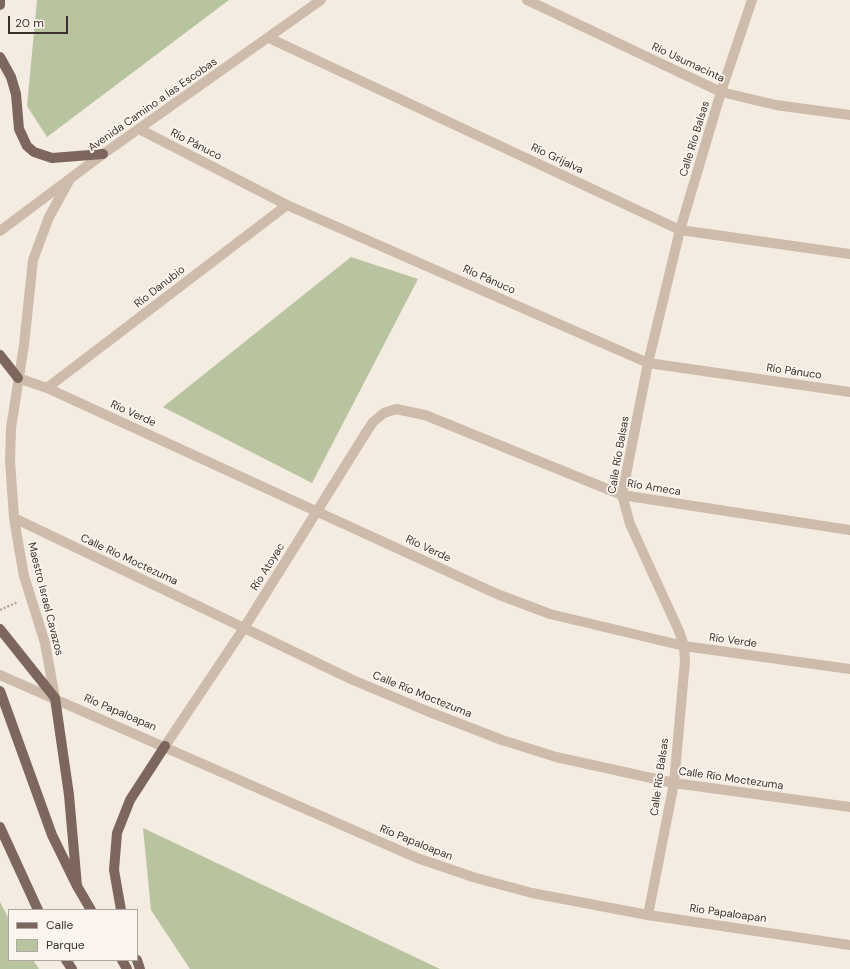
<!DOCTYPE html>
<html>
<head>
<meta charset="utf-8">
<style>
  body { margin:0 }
  #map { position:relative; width:850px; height:969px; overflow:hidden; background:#f4ebe1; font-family:"DM Sans",sans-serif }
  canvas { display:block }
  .legend { position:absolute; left:8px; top:909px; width:130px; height:52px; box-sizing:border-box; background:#fbf5ee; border:1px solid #aea6a0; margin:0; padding:5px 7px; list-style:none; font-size:12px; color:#3b302b }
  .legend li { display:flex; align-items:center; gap:8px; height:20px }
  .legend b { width:20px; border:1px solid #aea6a0 }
  .scale { position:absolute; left:8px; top:16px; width:60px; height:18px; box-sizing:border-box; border:2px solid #3b302b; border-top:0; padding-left:5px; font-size:12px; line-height:14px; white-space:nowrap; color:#3b302b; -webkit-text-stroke:3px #fbf5ee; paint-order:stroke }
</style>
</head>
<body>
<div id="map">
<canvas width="850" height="969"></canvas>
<ul class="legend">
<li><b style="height:5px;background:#7d675c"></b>Calle</li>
<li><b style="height:11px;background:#b8c4a0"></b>Parque</li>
</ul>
<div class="scale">20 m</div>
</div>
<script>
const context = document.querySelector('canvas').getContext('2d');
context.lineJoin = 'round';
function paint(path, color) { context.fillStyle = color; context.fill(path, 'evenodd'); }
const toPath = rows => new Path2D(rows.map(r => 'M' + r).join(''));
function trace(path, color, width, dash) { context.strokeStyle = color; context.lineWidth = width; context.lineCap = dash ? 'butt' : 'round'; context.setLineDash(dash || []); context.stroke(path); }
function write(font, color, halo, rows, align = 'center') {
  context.font = font + ' "DM Sans",sans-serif'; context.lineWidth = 3.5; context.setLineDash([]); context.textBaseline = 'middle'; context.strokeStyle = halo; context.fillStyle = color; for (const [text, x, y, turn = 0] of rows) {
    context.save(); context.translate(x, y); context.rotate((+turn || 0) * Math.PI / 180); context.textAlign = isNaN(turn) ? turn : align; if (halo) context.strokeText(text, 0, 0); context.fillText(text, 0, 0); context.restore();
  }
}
paint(toPath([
  [37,0,229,0,47,137,27,106],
  [351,257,418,279,312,483,163,407],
  [143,828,440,969,190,969,151,910],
  [0,902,9,919,9,960,33,960,39,969,0,969]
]), '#b8c4a0');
trace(toPath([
  [0,610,18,602]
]), '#b9a596', 2.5, [2, 2]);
trace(toPath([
  [527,0,721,92,776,105,850,115],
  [269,38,680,230,850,254],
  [139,129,287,205,648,363,850,392],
  [0,231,103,154,321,0],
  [18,378,47,388,497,594,550,614,684,646,850,669],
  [47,388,287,205],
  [14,518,353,680,427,711,502,740,556,757,674,783,850,807],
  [0,675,417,858,476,878,532,893,648,915,850,945],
  [55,698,45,643,24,576,19,548,14,518,10,460,11,428,24,345,33,260,49,217,70,179],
  [165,746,244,628,367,431,373,422,384,413,396,409,425,415,622,495,850,530],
  [648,915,674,783,685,661,684,646,679,631,630,524,622,495,648,363,680,230,721,92,752,0]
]), '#cdbbac', 10);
trace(toPath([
  [0,5,0,0],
  [0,57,11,77,16,94,19,129,27,146,34,152,52,158,103,154],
  [0,355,18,378],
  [0,629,55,698,69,795,77,886],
  [0,691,52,835,77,886,91,910],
  [0,827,38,910],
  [121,910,114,870,117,833,130,800,165,746],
  [66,960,72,969],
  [122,960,127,969],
  [137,960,140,969]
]), '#7d675c', 10);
write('11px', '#3b302b', '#fbf5ee', [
  ["Río Usumacinta",688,63,25],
  ["Avenida Camino a las Escobas",153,105,-35],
  ["Calle Río Balsas",695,139,-73],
  ["Río Pánuco",196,145,27],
  ["Río Grijalva",557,159,25],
  ["Río Pánuco",489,280,24],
  ["Río Danubio",160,287,-38],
  ["Río Pánuco",794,372,8],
  ["Río Verde",133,414,24],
  ["Calle Río Balsas",619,455,-80],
  ["Río Ameca",654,488,9],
  ["Río Verde",428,549,25],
  ["Calle Río Moctezuma",129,560,25],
  ["Río Atoyac",268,567,-58],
  ["Maestro Israel Cavazos",45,599,76],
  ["Río Verde",733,641,8],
  ["Calle Río Moctezuma",422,695,22],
  ["Río Papaloapan",120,713,23],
  ["Calle Río Balsas",660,777,-82],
  ["Calle Río Moctezuma",731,779,8],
  ["Río Papaloapan",416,843,22],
  ["Río Papaloapan",728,914,8]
]);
</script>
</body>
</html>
